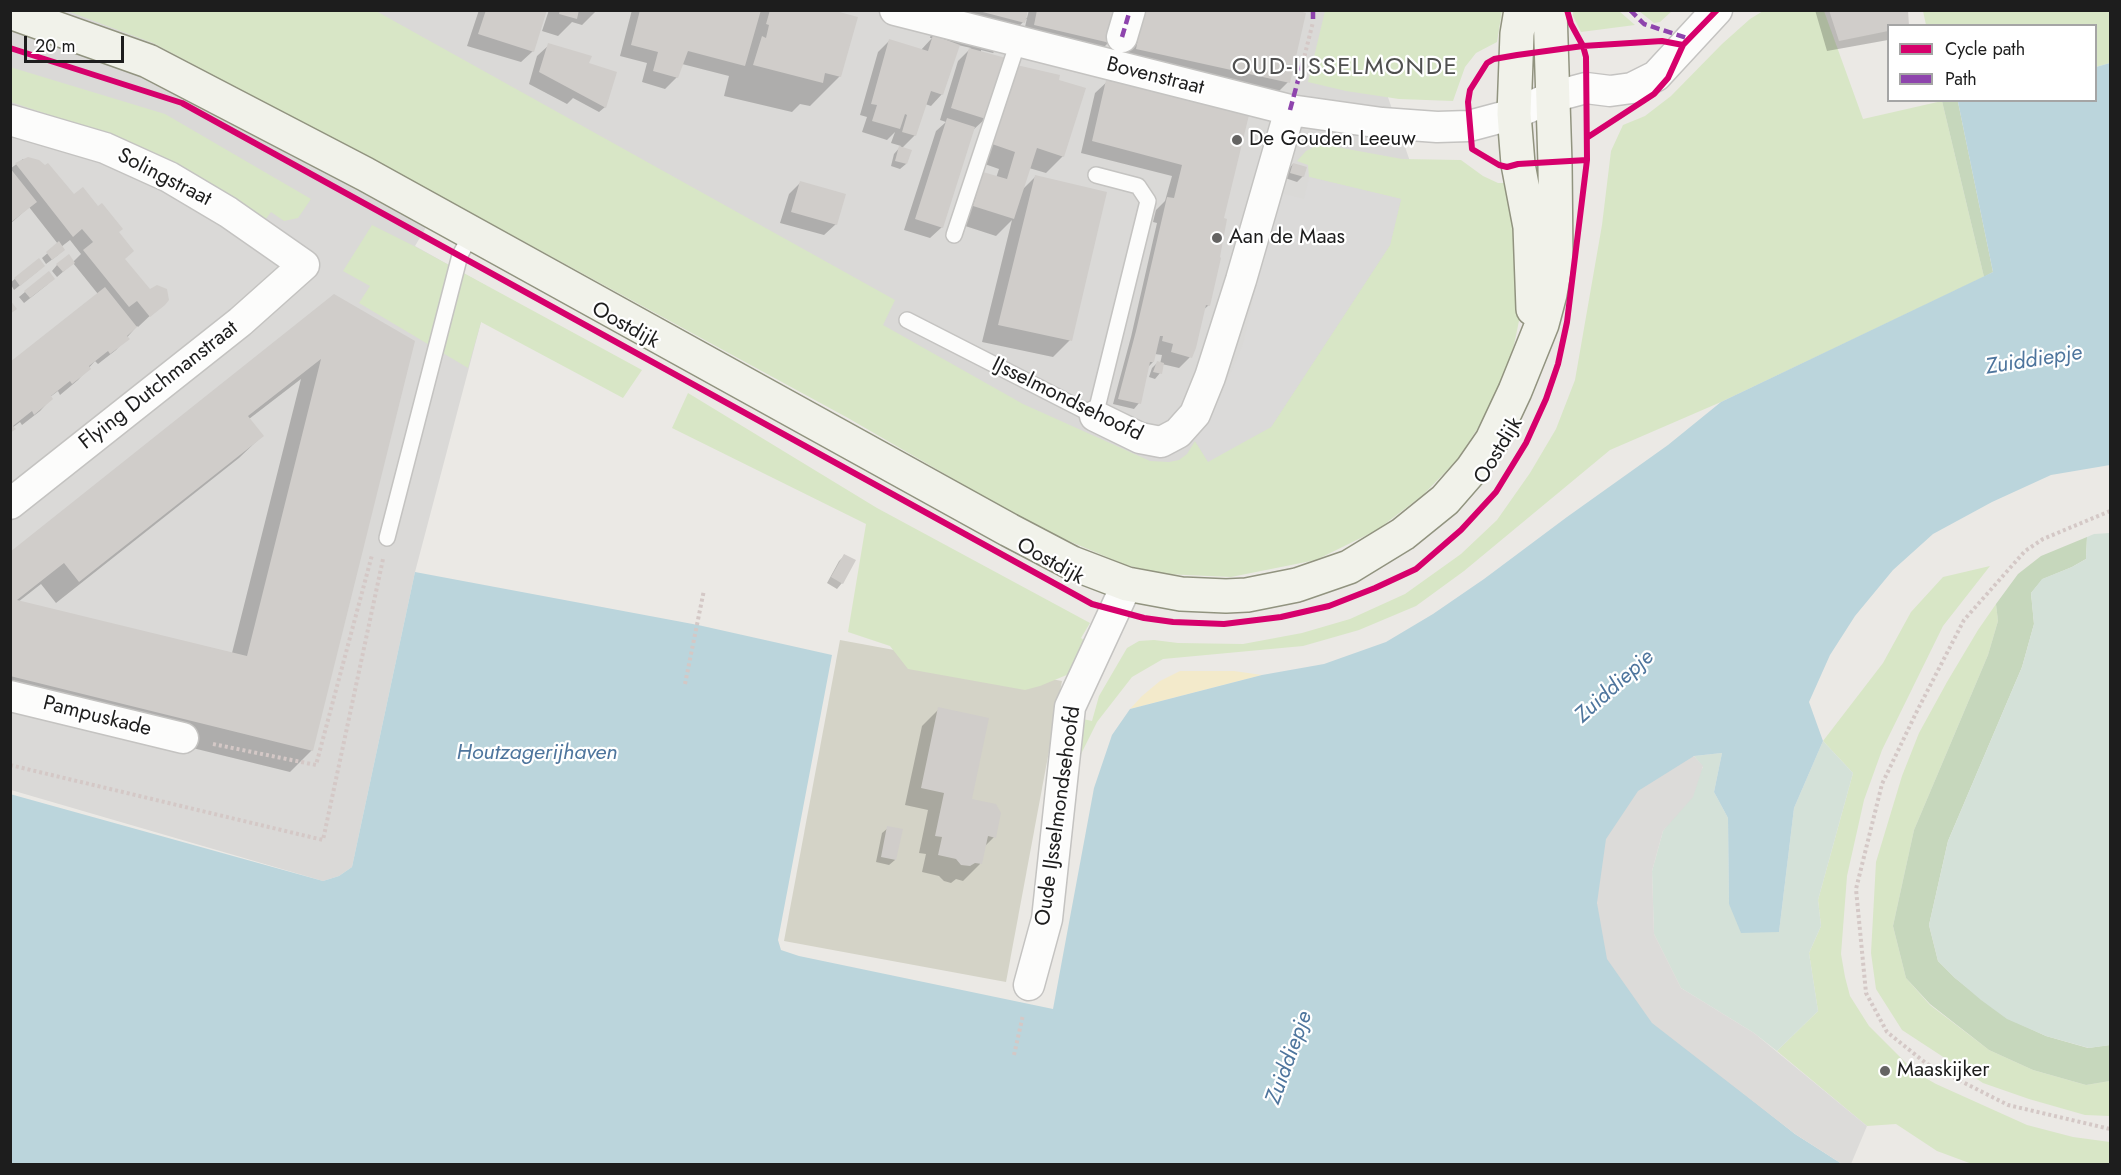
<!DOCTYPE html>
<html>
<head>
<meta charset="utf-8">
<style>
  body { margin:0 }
  #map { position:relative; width:2121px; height:1175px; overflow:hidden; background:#ebe9e5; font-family:Jost,sans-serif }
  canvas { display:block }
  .frame { position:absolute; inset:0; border:12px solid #1d1d1d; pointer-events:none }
  .legend { position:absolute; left:1887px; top:24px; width:210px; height:78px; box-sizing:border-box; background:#fff; border:2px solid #a5a5a5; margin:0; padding:8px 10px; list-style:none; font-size:18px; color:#1d1d1d }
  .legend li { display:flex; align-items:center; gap:12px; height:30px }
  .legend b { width:30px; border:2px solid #a5a5a5 }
  .scale { position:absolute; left:24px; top:36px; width:100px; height:27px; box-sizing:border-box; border:3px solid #1d1d1d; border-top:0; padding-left:8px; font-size:18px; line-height:21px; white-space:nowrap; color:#1d1d1d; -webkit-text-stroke:4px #fff; paint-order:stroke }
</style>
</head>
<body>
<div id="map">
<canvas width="2121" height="1175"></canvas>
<div class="frame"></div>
<ul class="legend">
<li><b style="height:8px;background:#d6006c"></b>Cycle path</li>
<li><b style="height:8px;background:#8e44ad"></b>Path</li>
</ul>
<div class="scale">20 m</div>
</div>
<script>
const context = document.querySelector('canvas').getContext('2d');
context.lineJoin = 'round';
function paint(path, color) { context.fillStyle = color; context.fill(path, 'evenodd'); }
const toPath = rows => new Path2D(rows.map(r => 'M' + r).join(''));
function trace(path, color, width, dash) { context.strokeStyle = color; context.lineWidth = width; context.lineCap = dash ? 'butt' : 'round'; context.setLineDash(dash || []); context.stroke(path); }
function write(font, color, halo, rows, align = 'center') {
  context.font = font + ' Jost,sans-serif'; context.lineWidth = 4.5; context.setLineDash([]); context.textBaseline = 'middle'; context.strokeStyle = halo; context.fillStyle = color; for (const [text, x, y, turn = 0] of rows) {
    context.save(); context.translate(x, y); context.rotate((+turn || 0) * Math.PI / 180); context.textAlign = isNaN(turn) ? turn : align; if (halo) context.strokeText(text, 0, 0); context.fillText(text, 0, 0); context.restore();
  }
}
paint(toPath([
  [10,11,1371,11,1367,36,1477,357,1134,544,448,190,415,246,490,288,415,572,352,867,339,876,323,881,11,790]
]), '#dad9d7');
paint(toPath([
  [840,640,1062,681,1006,982,784,941]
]), '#d4d3c7');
paint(toPath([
  [67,11,376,11,895,300,883,325,1023,404,1150,461,1169,462,1179,460,1187,454,1195,441,1208,461,1271,427,1390,245,1401,199,1309,177,1308,165,1297,161,1306,151,1320,144,1402,159,1461,160,1483,176,1498,183,1512,183,1520,316,1514,345,1504,378,1487,414,1457,460,1423,495,1377,530,1316,560,1231,577,1164,574,1126,565,1040,529,848,418,387,167,153,43],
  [1325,11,1325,10,1502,11,1497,42,1476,53,1465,67,1453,101,1399,99,1346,91,1308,82],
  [1573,11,1619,11,1635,25,1581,32,1573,16],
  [1639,11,1672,11,1660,22,1654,23],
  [1763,11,1824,11,1863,119,1942,101,1963,101,1942,101,1984,277,1721,402,1610,450,1464,571,1416,606,1359,630,1303,646,1163,659,1132,677,1097,722,1081,754,1064,878,1083,719,1092,721,1099,696,1127,648,1139,641,1154,640,1178,643,1243,644,1302,633,1350,619,1405,594,1461,554,1497,520,1530,473,1556,429,1575,380,1602,225,1611,151,1623,125,1645,116,1671,96,1722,44,1750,19],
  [1923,11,2110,11,2110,63,2096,67,2096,26,1926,25],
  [10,67,165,114,311,199,298,218,284,221,271,212,265,220,119,142,56,117,11,102],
  [372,225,414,246,642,370,623,398,481,322,468,368,359,303,370,286,343,271],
  [688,393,877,508,1090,623,1081,638,1087,642,1069,674,1040,686,1025,690,908,669,890,646,848,632,866,524,672,428],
  [1990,566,1943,626,1882,750,1864,800,1847,876,1841,954,1845,977,1850,996,1869,1026,1915,1072,1936,1084,2027,1125,2073,1137,2110,1142,2110,1164,1972,1164,1937,1151,1896,1124,1867,1126,1777,1051,1818,1011,1809,953,1821,926,1818,900,1853,773,1823,741,1883,663,1911,612,1943,577],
  [1996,604,1998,621,1988,655,1914,830,1893,926,1906,978,1930,1005,1989,1050,2033,1070,2086,1085,2110,1081,2110,1116,2085,1115,2029,1099,1983,1083,1902,1030,1876,989,1871,953,1876,862,1902,776,1919,733,1947,682,1978,630]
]), '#d8e6c6');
paint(toPath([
  [1942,101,1958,102,1993,272,1984,277],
  [2087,537,2086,559,2072,567,2043,579,2031,593,2034,624,2022,667,1948,841,1929,925,1938,961,1955,978,2007,1018,2046,1036,2088,1048,2110,1045,2110,1081,2086,1085,2033,1070,1989,1050,1930,1004,1906,978,1893,926,1914,830,1988,655,1998,621,1996,604,2018,574,2041,556]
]), '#c6d7bc');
paint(toPath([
  [2110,533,2110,1045,2089,1048,2046,1036,2007,1019,1981,1000,1955,978,1938,961,1929,925,1948,841,2022,667,2034,624,2031,593,2042,579,2072,567,2086,559,2087,537,2094,534],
  [1823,741,1853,773,1818,900,1821,926,1809,953,1818,1011,1777,1051,1754,1033,1681,988,1654,934,1652,871,1663,831,1703,767,1694,756,1722,753,1714,792,1728,818,1729,904,1779,932,1794,808]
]), '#d4e1d8');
paint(toPath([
  [1180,671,1234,671,1262,675,1130,709,1142,696,1160,681]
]), '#f3eacb');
paint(toPath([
  [1309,177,1401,199,1390,245,1271,427,1208,462,1195,441,1221,395,1243,344,1277,192,1304,199]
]), '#dbdad9');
paint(toPath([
  [2110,63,2110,465,2051,475,1992,502,1933,534,1893,570,1855,616,1830,655,1809,702,1823,741,1794,808,1779,932,1741,933,1729,904,1728,818,1714,792,1722,753,1694,756,1597,903,1732,1084,1795,1134,1842,1164,11,1164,10,794,323,881,339,876,352,867,415,572,698,625,832,655,778,940,781,950,799,956,1053,1009,1094,788,1112,735,1130,709,1262,675,1324,664,1386,642,1433,614,1484,579,1567,517,1668,445,1721,402,1993,272,1958,102,2096,100,2096,67]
]), '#bbd5dc');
paint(toPath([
  [1694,756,1703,766,1693,797,1663,831,1652,871,1654,934,1681,988,1754,1033,1867,1126,1851,1164,1842,1164,1795,1134,1652,1023,1607,959,1597,903,1606,839,1638,791]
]), '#dcdbd9');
paint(toPath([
  [479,10,545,10,533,51,521,62,467,46],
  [549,10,597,10,582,25,572,22,558,36,542,31],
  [632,10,760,10,759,13,762,10,825,10,840,76,810,106,800,104,792,112,724,96,729,76,682,64,677,77,665,89,642,82,647,63,620,56],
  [914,10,1026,10,1024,17,1027,18,1029,10,1116,10,1109,42,1097,54,1023,36,1027,18,993,53,981,50,985,119,973,130,942,227,930,238,904,230,936,131,946,122,940,120,958,61,971,48,958,45,942,94,931,106,925,104,915,135,901,149,906,164,900,169,891,166,894,154,901,146,891,143,895,132,887,140,862,132,867,117,860,115,878,52,889,41,921,50,932,38,930,38,936,15],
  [1122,10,1288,82,1277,93,1114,81,1113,83,1247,117,1223,217,1209,305,1202,311,1190,357,1179,368,1162,364,1160,373,1155,379,1149,377,1152,368,1157,363,1160,364,1162,355,1155,354,1153,362,1148,367,1139,403,1134,409,1113,404,1131,337,1157,223,1153,222,1156,210,1165,201,1172,176,1081,153,1095,93,1109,80,1106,79],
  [1815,10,1906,10,1888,26,1888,40,1827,51],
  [549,45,605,107,599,112,573,98,567,104,529,84,537,56],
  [999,85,1063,156,1046,173,1029,168,1022,190,1035,177,1070,340,1053,357,982,342,1012,220,996,236,956,223,966,191,984,174,996,178,999,169,976,161],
  [23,159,118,233,124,260,155,311,138,327,137,326,116,350,98,364,95,361,78,380,60,395,58,391,50,397,51,399,40,411,22,425,20,422,12,428,10,432,10,364,98,294,73,263,57,277,52,271,57,265,73,262,81,254,70,240,61,247,58,255,46,264,42,258,58,244,29,207,10,224,10,169],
  [1293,164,1303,176,1297,182,1285,178,1288,170],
  [800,183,836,224,824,235,780,223,789,194],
  [38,260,38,271,14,290,10,283],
  [48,284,24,303,19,297,25,292],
  [334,296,312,750,290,772,10,703,10,554],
  [301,379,232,653,18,602,41,584,56,603,239,458,262,436,249,419],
  [844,556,842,583,837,589,827,583,839,561],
  [939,709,970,800,994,837,984,847,980,864,963,881,956,879,951,883,944,881,939,876,922,872,926,854,919,853,928,810,905,805,922,726],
  [888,828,895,860,889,865,876,862,882,833]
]), '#0003');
paint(toPath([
  [486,10,547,10,534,52,478,34],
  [560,10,579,10,577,19,559,14],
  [640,10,761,10,745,66,688,51,678,78,653,71,658,52,631,45],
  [770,10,832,10,858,17,841,77,825,73,823,83,753,65,762,36,766,38,769,25,766,24],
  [975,10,1028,10,1025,23],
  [1037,10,1117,10,1110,43,1034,25],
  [1144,10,1296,10,1306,13,1290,83,1136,49],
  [1829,10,1908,10,1909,26,1888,26,1888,31,1839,41],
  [933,35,960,45,943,95,931,91,916,136,902,132,907,115,905,114,900,129,872,121,877,105,871,104,889,39,928,51],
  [548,43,592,56,589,63,617,72,606,108,539,72],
  [969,48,1006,58,986,119,951,108],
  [1016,66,1021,66,1060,75,1059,80,1086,88,1064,157,1037,148,1014,219,973,206,983,172,1007,179,1015,152,992,144],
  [1106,80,1249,115,1224,218,1227,219,1220,257,1221,258,1210,306,1206,305,1196,348,1192,358,1171,352,1173,344,1162,341,1163,336,1160,336,1154,362,1150,362,1141,404,1118,399,1136,331,1167,197,1174,198,1182,165,1092,141],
  [947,118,975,127,943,228,915,219],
  [899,146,912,150,907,164,895,161],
  [28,157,39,160,45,165,48,163,74,194,83,187,98,206,102,203,123,229,119,232,134,251,125,259,150,289,157,285,167,289,169,300,165,305,150,317,137,301,129,307,83,250,93,242,88,236,82,229,73,237,15,163],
  [1293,163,1307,167,1304,177,1290,173],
  [10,168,37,202,10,223],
  [1035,175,1107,192,1072,341,998,325],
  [800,181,846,194,837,225,791,212],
  [59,241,65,250,52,260,46,252],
  [69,254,75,263,63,272,56,264],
  [39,258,45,266,20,286,14,278],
  [49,271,55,279,30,298,24,291],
  [105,287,137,327,127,336,130,339,110,354,108,351,89,366,91,369,72,384,70,381,51,396,53,399,34,415,32,411,13,426,16,429,10,433,10,362],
  [334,294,415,341,313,751,10,676,10,552],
  [321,359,247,656,17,600,64,563,79,582,264,436,248,416],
  [10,300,17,309,10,314],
  [1157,361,1164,363,1162,374,1153,372],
  [844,554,856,560,843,584,831,577],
  [938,707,989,718,972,799,996,804,1001,813,996,838,988,836,982,864,975,863,970,866,961,865,956,859,938,855,942,837,935,836,944,793,921,788],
  [887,826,903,829,896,860,881,857]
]), '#d0cdca');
const lane = toPath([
  [954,235,1018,42],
  [907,320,1095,416,1148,201,1138,186,1096,175],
  [387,538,460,255,472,233]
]);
const street = toPath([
  [895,10,1290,110,1382,123,1437,127,1469,126,1514,114,1552,97,1586,88,1610,91,1632,88,1656,76,1717,10],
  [1122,37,1130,10],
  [10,120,105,148,169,177,228,212,304,265,240,322,10,504],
  [1095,416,1140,438,1161,442,1178,433,1195,414,1210,377,1241,280,1290,110],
  [10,696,183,738],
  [1029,985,1047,919,1070,707,1127,584]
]);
const secondary = toPath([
  [1521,10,1517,34,1514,114,1518,164,1530,227,1533,309],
  [10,12,148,61,365,174,1009,530,1072,563,1127,584,1181,594,1226,596,1247,595,1297,585,1349,567,1403,534,1445,500,1472,469,1492,440,1515,391,1542,324,1550,294,1556,260,1555,163,1550,10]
]);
trace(lane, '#c4c3c1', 18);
trace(street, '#c4c3c1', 33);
trace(secondary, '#91937f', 36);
trace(toPath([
  [1303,62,1313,22],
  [2110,511,2043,539,2025,551,1964,620,1917,711,1882,784,1856,889,1866,993,1887,1032,1927,1064,2008,1105,2110,1129],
  [685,684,704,590],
  [213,744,316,765,372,555],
  [10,765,323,840,383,559],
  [1014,1055,1023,1015]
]), '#d4c8c6', 4, [3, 3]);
trace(lane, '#fcfcfb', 15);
trace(street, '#fcfcfb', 30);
trace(secondary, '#f1f2ea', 33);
trace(toPath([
  [1313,10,1313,22],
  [1630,10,1644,24,1690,39],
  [1122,37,1130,10],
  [1290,110,1303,62]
]), '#8e44ad', 4.5, [9, 4.5]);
trace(toPath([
  [10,48,182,103,1092,604,1144,618,1173,622,1224,624,1281,617,1329,606,1375,588,1416,569,1461,530,1496,492,1526,443,1546,399,1558,364,1567,322,1587,160,1586,57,1583,46,1571,24,1567,10],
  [1588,137,1654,94,1668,78,1683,45,1717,10],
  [1587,160,1518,164,1507,167,1499,165,1472,149,1468,102,1470,90,1487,63,1494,59,1517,55,1583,46,1662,41,1683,45]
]), '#d6006c', 6);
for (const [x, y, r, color] of [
  [1237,140,6,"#656463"],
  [1217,238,6,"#656463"],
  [1885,1071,6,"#656463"]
]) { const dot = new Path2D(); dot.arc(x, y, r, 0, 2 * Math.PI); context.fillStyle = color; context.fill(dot); trace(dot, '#fff', 2); }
write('21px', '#1d1d1d', '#fff', [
  ["Bovenstraat",1155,77,14],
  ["Solingstraat",164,178,27],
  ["Oostdijk",625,326,29],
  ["Flying Dutchmanstraat",159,386,-38],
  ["IJsselmondsehoofd",1067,400,26],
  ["Oostdijk",1499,451,-59],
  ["Oostdijk",1050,562,29],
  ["Pampuskade",97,717,14],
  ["Oude IJsselmondsehoofd",1059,816,-82]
]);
write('21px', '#1d1d1d', '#fff', [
  ["De Gouden Leeuw",1249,140],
  ["Aan de Maas",1229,238],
  ["Maaskijker",1897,1071]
], 'left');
write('italic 22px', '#4e759d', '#fff', [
  ["Zuiddiepje",2034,361,-9],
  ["Zuiddiepje",1615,687,-42],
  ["Houtzagerijhaven",537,754],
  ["Zuiddiepje",1290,1058,-70]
]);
context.letterSpacing = '1.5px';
write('24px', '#505050', '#fff', [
  ["OUD-IJSSELMONDE",1345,68]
]);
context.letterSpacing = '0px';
</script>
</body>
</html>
